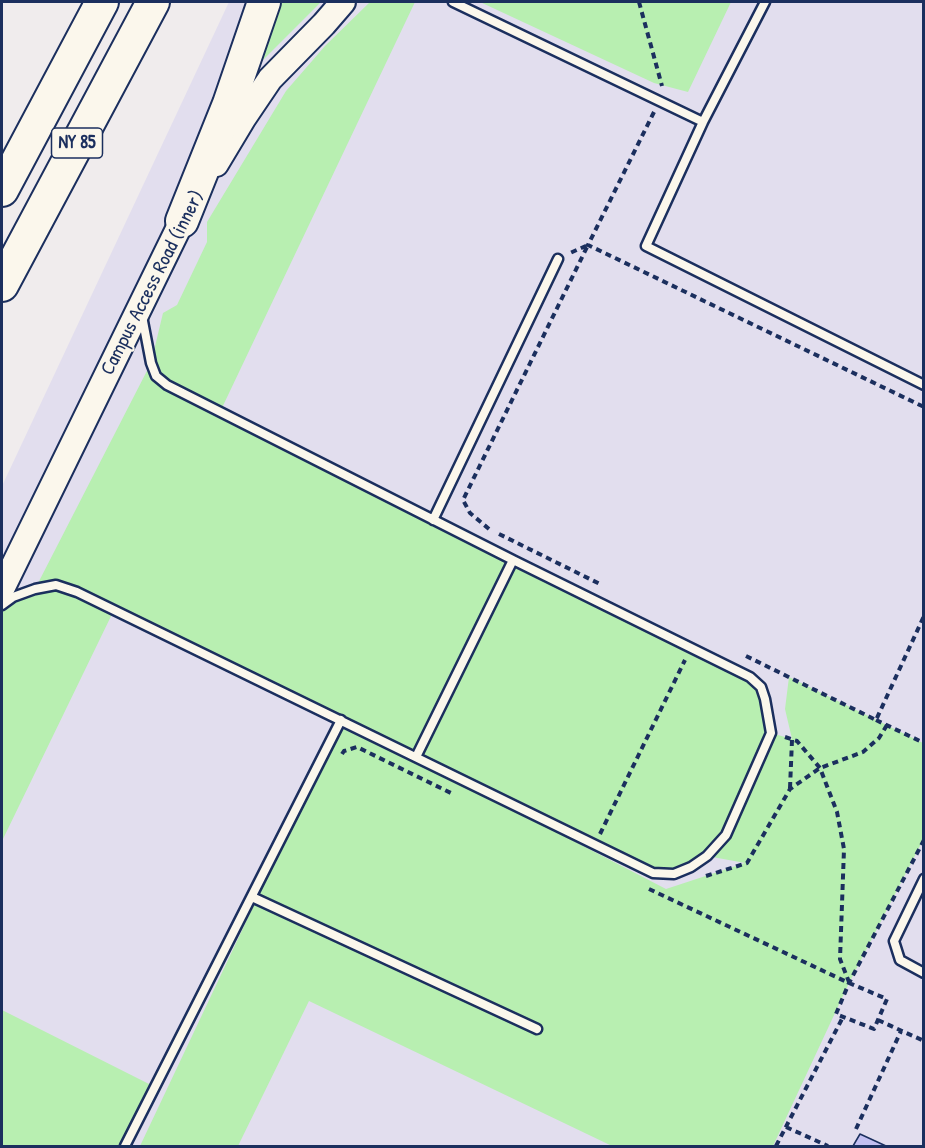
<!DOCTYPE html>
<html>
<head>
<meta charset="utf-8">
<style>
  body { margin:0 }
  #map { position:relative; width:925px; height:1148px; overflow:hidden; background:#f0eced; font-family:"Patrick Hand",sans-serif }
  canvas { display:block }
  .frame { position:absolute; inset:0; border:3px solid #1b2f5e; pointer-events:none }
</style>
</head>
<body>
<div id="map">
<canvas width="925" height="1148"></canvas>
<div class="frame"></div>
</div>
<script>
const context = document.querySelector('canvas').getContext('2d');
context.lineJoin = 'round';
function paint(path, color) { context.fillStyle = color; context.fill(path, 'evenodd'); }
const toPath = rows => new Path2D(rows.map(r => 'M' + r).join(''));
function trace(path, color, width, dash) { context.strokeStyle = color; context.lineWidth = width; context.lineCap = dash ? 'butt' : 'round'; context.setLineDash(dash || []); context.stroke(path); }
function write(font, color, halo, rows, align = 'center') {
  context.font = font + ' "Patrick Hand",sans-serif'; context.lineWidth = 4.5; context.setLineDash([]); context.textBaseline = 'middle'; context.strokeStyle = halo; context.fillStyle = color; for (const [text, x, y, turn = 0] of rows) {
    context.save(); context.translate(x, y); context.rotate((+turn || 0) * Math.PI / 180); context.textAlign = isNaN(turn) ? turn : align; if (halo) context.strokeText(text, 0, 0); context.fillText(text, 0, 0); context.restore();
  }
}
paint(toPath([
  [229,2,923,2,923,1146,2,1146,2,486]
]), '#e2deee');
paint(toPath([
  [274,2,321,2,263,60,256,58],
  [370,2,415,2,220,412,761,687,771,733,792,739,785,709,789,677,923,743,923,840,849,983,773,1146,612,1146,309,1001,238,1146,140,1146,341,721,114,610,2,841,2,605,35,589,151,363,163,313,177,305,207,242,207,222,286,91,325,46],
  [377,739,653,873,691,867,707,856,745,863,666,889],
  [480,2,731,2,688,92,654,83],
  [2,1010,155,1087,125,1146,2,1146]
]), '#b8efb1');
const building = toPath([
  [860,1134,886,1146,853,1146,860,1134]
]);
paint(building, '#c2bff1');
trace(building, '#1b2f5e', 1.5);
const lane = toPath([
  [453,2,703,122,765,2],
  [703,122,646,246,924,385],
  [142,316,151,363,156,376,167,385,513,560,416,757],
  [433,520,558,259],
  [2,605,13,597,35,589,56,585,77,592,653,873,674,874,691,867,707,856,726,835,771,733,765,699,761,687,750,677,513,560],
  [924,879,894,941,900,960,924,973],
  [252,897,537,1029],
  [125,1146,341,720]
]);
const secondary = toPath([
  [216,164,243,119,270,79,324,24,343,2],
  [2,589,182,221,190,207]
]);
const highway = toPath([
  [2,190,102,2],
  [182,221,229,104,264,2],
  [2,285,153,2]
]);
trace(lane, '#1b2f5e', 13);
trace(secondary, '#1b2f5e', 28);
trace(highway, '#1b2f5e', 36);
trace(toPath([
  [639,2,662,86],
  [654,112,588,245,924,407],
  [489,529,470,513,463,500,588,245,570,253],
  [499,534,602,585],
  [746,656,876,720,924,616],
  [876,720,924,743],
  [785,737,797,741,820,768,837,812,844,849,840,959,849,982],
  [342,754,344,751,357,747,451,793],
  [790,788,792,740],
  [600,834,685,660],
  [706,876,747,863,790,789,820,768,863,752,879,738,887,725],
  [649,889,849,983,887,999,874,1029,836,1014,849,983,924,840],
  [878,1020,924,1041],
  [786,1127,828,1146],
  [856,1129,901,1031],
  [776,1146,843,1017]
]), '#1b2f5e', 4, [6, 4.5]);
trace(lane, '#fbf7ec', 8);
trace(secondary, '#fbf7ec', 24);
trace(highway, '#fbf7ec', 32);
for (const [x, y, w] of [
  [77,143,51]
]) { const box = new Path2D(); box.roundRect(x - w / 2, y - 15, w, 30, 4.5); context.fillStyle = '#fbf7ec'; context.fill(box); trace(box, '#1b2f5e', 1.5); }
write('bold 18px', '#1b2f5e', null, [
  ["NY 85",77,143]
]);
write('20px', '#1b2f5e', '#fbf7ec', [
  ["Campus Access Road (inner)",153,283,-63]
]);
</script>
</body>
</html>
